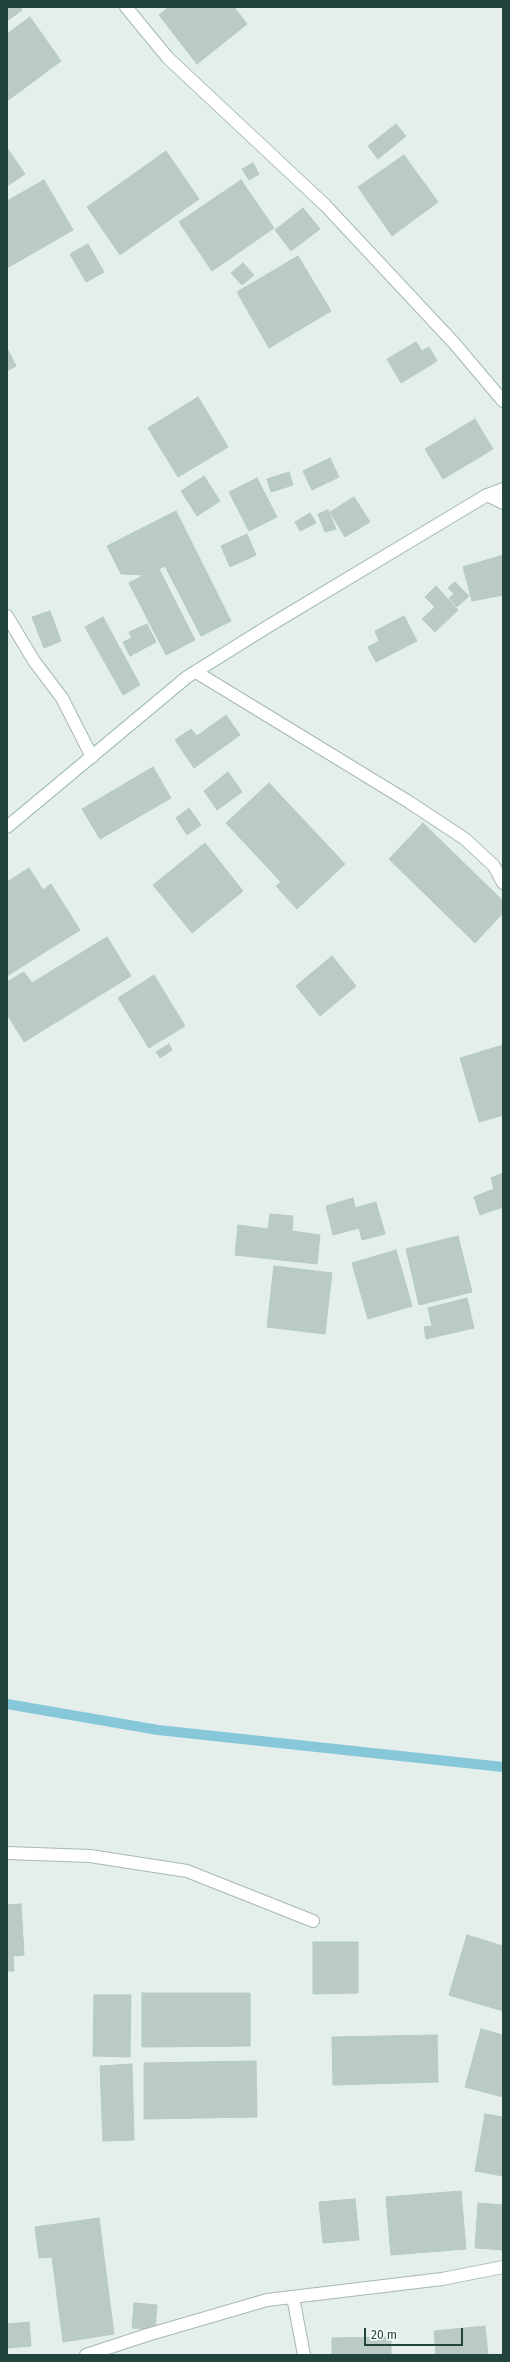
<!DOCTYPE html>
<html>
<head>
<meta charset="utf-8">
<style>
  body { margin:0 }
  #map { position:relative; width:510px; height:2362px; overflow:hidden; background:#e4efeb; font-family:"Fira Sans",sans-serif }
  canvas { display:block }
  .frame { position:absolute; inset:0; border:8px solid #21443d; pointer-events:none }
  .scale { position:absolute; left:364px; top:2328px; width:99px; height:18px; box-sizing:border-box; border:2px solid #21443d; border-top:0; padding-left:5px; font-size:12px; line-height:14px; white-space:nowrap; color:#21443d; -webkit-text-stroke:3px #f6fbf9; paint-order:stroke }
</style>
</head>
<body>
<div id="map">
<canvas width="510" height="2362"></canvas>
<div class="frame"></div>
<div class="scale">20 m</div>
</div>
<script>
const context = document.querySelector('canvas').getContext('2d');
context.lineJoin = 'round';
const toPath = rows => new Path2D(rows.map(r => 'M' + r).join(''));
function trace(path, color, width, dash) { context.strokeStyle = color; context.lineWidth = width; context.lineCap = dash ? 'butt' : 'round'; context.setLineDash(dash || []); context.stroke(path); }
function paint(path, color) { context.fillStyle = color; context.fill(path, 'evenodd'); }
trace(toPath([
  [7,1704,158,1730,503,1767]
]), '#86c7da', 10);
const building = toPath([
  [7,7,20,7,22,10,7,21,7,7],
  [169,7,234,7,247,24,197,64,159,15,169,7],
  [30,17,61,61,7,101,7,34,30,17],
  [396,124,406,136,378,159,368,146,396,124],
  [7,148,25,174,7,186,7,148],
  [166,151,199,199,120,255,87,207,166,151],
  [404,155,438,202,392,236,358,187,404,155],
  [253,163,259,174,249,180,242,169,253,163],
  [44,180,73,230,7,268,7,201,44,180],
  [241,180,274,228,212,271,179,222,241,180],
  [303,208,320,229,291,251,275,230,303,208],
  [88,244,104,272,86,282,70,254,88,244],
  [298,256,331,311,269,348,237,292,298,256],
  [243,263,254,275,242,285,231,273,243,263],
  [416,342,422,351,429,347,437,361,401,383,387,359,416,342],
  [7,348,16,366,7,371,7,348],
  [198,397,228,447,178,477,148,428,198,397],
  [475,419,493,449,443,479,425,449,475,419],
  [330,458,339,477,312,490,303,471,330,458],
  [289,472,293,485,271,492,267,479,289,472],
  [204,476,220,501,197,516,181,491,204,476],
  [257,478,277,517,249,531,229,492,257,478],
  [354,497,370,522,345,537,330,512,354,497],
  [328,510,336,529,325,532,318,514,328,510],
  [176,511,231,621,201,636,165,566,159,569,195,640,166,655,129,583,144,575,121,574,107,546,176,511],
  [310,513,316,523,300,531,295,522,310,513],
  [247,534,256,555,230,567,221,546,247,534],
  [503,555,503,595,472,601,463,567,503,555],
  [455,582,469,596,457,607,449,598,454,594,448,588,455,582],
  [436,586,458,610,435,632,422,619,435,607,425,597,436,586],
  [50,611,61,641,44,648,32,617,50,611],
  [404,616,417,641,376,662,368,647,379,641,375,631,404,616],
  [103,617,140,685,123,695,85,627,103,617],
  [147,624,156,642,130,656,123,642,132,638,129,632,147,624],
  [226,715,240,735,194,768,175,740,191,729,197,736,226,715],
  [153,767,171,798,100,839,82,809,153,767],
  [228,772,242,792,217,810,204,791,228,772],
  [269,783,345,864,297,909,276,886,281,882,226,823,269,783],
  [189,808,201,825,187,835,176,818,189,808],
  [423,823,503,901,503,913,475,943,389,859,423,823],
  [205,843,243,891,192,933,153,885,205,843],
  [29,868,43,890,51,884,80,930,7,976,7,882,29,868],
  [107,937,131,976,24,1042,7,1014,7,982,24,972,32,983,107,937],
  [332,956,356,986,320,1016,296,986,332,956],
  [154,975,185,1026,149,1048,118,998,154,975],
  [169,1044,172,1050,160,1058,156,1052,169,1044],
  [503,1045,503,1115,479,1122,460,1058,503,1045],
  [503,1173,503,1207,480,1215,474,1197,494,1189,491,1178,503,1173],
  [353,1198,355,1208,376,1202,385,1234,362,1240,359,1228,333,1235,326,1206,353,1198],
  [270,1214,293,1216,292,1231,320,1235,317,1264,235,1255,238,1225,268,1229,270,1214],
  [458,1236,472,1292,419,1305,406,1249,458,1236],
  [396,1250,412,1306,368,1319,352,1263,396,1250],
  [274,1266,332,1273,325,1334,267,1327,274,1266],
  [467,1298,474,1328,426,1339,424,1327,432,1326,428,1308,467,1298],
  [21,1904,24,1955,13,1956,14,1971,7,1971,7,1905,21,1904],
  [467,1935,503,1946,503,2011,449,1995,467,1935],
  [313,1942,358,1942,358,1993,313,1994,313,1942],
  [142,1993,250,1993,250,2046,142,2047,142,1993],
  [94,1995,131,1995,130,2057,93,2056,94,1995],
  [481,2029,503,2035,503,2097,465,2087,481,2029],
  [437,2035,438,2082,333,2085,332,2037,437,2035],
  [256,2061,257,2117,144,2119,144,2063,256,2061],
  [132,2064,134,2140,103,2141,100,2066,132,2064],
  [485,2114,503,2117,503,2176,475,2171,485,2114],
  [461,2191,466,2249,391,2255,386,2197,461,2191],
  [355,2199,359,2240,323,2243,319,2202,355,2199],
  [478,2203,503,2205,503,2250,475,2248,478,2203],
  [99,2218,114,2334,63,2342,52,2257,39,2258,35,2227,99,2218],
  [134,2303,157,2305,155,2330,132,2328,134,2303],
  [29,2322,31,2346,8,2348,7,2324,29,2322],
  [485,2326,488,2355,436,2355,434,2331,485,2326],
  [391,2337,391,2355,332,2355,332,2338,391,2337]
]);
paint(building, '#b9cbc4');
trace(building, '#b6cac3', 1);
const street = toPath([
  [126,7,168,58,325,205,454,343,503,401],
  [487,495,503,503],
  [7,616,34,661,62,698,92,757],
  [196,672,409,802,465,839,494,866,503,883],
  [7,1853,90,1856,187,1871,313,1921],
  [293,2297,304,2355],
  [86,2355,147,2335,267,2300,442,2279,503,2267]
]);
const secondary = toPath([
  [7,827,187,677,267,627,487,495,503,489]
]);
trace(street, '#a6b8b3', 14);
trace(secondary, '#a1bdb5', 14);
trace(street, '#fff', 12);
trace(secondary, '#fff', 12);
</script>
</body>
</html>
